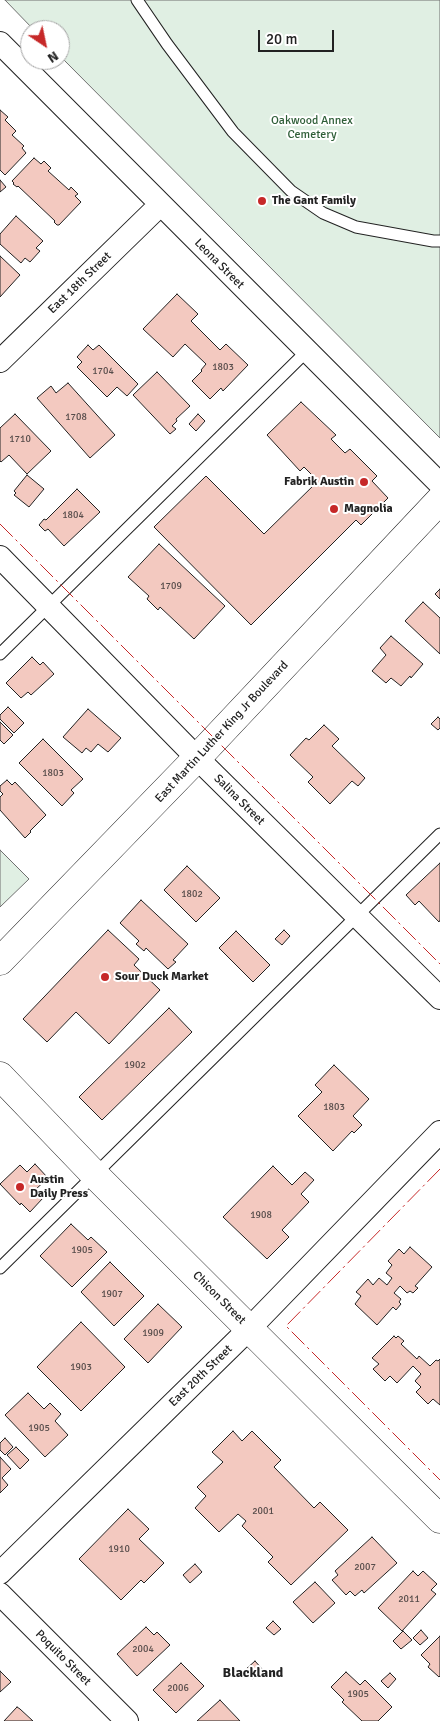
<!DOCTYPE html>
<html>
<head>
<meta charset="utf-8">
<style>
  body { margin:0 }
  #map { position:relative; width:440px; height:1721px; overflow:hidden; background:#fff; font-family:Signika,sans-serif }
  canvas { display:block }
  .north { position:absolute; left:20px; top:20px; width:50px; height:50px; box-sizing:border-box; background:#fff; border:1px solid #a7a7a7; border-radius:50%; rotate:146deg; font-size:14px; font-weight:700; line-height:20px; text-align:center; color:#222 }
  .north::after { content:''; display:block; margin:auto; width:18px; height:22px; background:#c62828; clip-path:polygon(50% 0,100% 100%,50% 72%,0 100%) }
  .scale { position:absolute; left:258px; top:30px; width:76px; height:22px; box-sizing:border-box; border:2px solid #222; border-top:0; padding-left:6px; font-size:15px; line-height:18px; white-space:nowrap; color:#222; -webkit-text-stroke:4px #fff; paint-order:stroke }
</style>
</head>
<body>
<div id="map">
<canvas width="440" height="1721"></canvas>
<div class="north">N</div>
<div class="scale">20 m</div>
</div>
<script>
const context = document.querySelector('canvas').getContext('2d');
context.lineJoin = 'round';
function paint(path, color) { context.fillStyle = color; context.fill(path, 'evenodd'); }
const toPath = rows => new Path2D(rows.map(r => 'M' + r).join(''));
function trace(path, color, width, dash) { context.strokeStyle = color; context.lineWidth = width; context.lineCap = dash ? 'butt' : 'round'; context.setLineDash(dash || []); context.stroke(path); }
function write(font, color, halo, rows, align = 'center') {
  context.font = font + ' Signika,sans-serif'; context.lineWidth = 4; context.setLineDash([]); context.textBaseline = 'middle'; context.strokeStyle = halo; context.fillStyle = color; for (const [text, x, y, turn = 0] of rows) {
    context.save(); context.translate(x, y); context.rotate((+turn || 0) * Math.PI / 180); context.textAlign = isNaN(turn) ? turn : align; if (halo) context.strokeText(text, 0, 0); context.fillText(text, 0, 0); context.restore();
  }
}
const green = toPath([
  [5,0,440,0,440,438,60,56,60,30,34,30,5,0],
  [0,850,29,879,0,907,0,850]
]);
paint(green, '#e0efe3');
trace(green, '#6f6f6f', 1);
const building = toPath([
  [0,110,8,117,5,120,16,131,12,135,24,146,22,148,26,153,5,175,0,170,0,110],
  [34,158,41,164,44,161,51,168,48,171,69,190,71,187,78,194,75,196,81,202,59,225,57,225,54,222,55,221,18,186,17,187,13,184,14,183,12,181,34,158],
  [0,180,6,187,0,192,0,180],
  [16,216,43,241,36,248,40,251,30,262,25,258,21,263,0,244,0,234,16,216],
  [0,256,20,275,0,297,0,256],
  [177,294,198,314,191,321,220,350,226,344,248,365,223,391,221,388,210,399,192,381,202,371,201,370,206,364,185,344,173,357,143,329,177,294],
  [88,345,93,350,99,345,138,384,127,396,117,387,107,397,77,367,82,362,77,357,88,345],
  [157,372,190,406,176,419,177,421,172,426,176,429,170,434,133,395,157,372],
  [68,383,115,435,90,458,37,398,51,386,56,393,68,383],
  [301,402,336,435,331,439,345,453,350,449,377,476,372,481,388,498,361,525,356,520,251,625,154,527,206,476,264,534,318,481,304,467,300,471,267,435,301,402],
  [15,414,51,451,27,474,9,455,1,462,0,461,0,428,15,414],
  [198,414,205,421,196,431,189,424,198,414],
  [27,475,44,489,29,507,14,495,16,493,14,491,27,475],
  [77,489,100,512,64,546,48,529,45,531,39,525,44,519,46,520,77,489],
  [159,544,225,606,194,639,160,607,158,610,147,599,149,596,128,577,159,544],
  [440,589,440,599,435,594,440,589],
  [423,602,440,618,440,654,405,621,423,602],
  [391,636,423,664,411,678,410,676,401,686,391,678,386,683,372,671,386,655,380,648,391,636],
  [32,657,40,665,43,662,54,674,31,695,28,692,21,698,6,683,32,657],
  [8,707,24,723,14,733,0,719,0,715,8,707],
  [88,709,121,738,108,752,98,744,91,752,86,748,82,753,63,737,88,709],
  [438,717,440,719,440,728,438,730,431,724,438,717],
  [0,722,13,735,4,744,0,740,0,722],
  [324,725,339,739,332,746,365,778,358,786,352,781,330,804,308,782,313,777,290,755,306,738,309,740,324,725],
  [43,739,83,779,71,790,74,793,62,806,19,763,43,739],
  [7,780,12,785,15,782,46,815,30,831,31,832,25,838,0,810,0,797,3,794,0,791,0,786,7,780],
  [440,863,440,920,439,922,419,901,415,905,406,895,440,863],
  [187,866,220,898,196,922,164,890,187,866],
  [141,900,188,944,173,960,176,962,168,969,146,948,144,951,136,944,139,941,120,923,141,900],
  [108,930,139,959,134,965,160,990,109,1044,76,1012,47,1042,23,1019,108,930],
  [284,930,290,936,282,945,275,939,284,930],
  [236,931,270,965,253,982,219,948,236,931],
  [169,1008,192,1032,102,1120,79,1097,169,1008],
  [334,1065,369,1099,353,1116,362,1125,354,1133,352,1131,333,1151,298,1116,322,1092,315,1085,334,1065],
  [35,1164,48,1178,35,1190,43,1198,30,1212,21,1203,20,1205,0,1184,20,1165,27,1172,35,1164],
  [273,1166,292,1185,305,1172,314,1180,301,1194,309,1202,282,1230,289,1237,267,1259,223,1217,273,1166],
  [71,1224,88,1240,91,1237,107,1252,72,1287,40,1256,71,1224],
  [410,1247,432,1267,415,1286,418,1288,413,1293,410,1291,407,1293,400,1286,394,1293,401,1299,399,1302,401,1304,396,1310,393,1307,377,1325,355,1304,361,1296,356,1292,368,1279,373,1285,379,1278,387,1285,392,1278,386,1273,392,1265,388,1261,399,1249,404,1254,410,1247],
  [110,1262,144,1296,114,1326,81,1292,110,1262],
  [158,1304,182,1327,148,1363,124,1339,158,1304],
  [81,1322,125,1367,81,1411,37,1367,81,1322],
  [394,1336,396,1338,398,1336,404,1341,401,1344,417,1359,419,1356,430,1366,436,1360,438,1361,440,1359,440,1405,433,1399,428,1404,416,1392,421,1387,415,1381,421,1374,413,1366,397,1383,390,1376,385,1381,373,1369,379,1364,372,1358,394,1336],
  [28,1393,44,1409,50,1403,61,1414,55,1421,68,1435,45,1457,5,1415,28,1393],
  [233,1431,242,1441,252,1431,281,1460,274,1467,314,1508,320,1502,348,1530,291,1585,268,1562,273,1557,242,1526,246,1521,238,1514,219,1532,195,1508,206,1496,197,1487,223,1462,212,1452,233,1431],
  [5,1438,13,1447,5,1455,0,1450,0,1443,5,1438],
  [16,1447,29,1460,20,1469,7,1455,16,1447],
  [0,1457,11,1469,2,1478,8,1485,0,1493,0,1457],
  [128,1509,149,1529,139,1539,164,1563,144,1583,141,1580,121,1600,79,1559,128,1509],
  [372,1537,397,1563,364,1593,362,1590,355,1596,350,1591,346,1595,332,1580,338,1575,335,1571,372,1537],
  [195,1564,202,1572,190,1583,183,1575,195,1564],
  [413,1571,418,1576,423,1571,437,1584,431,1590,436,1594,402,1631,378,1608,413,1571],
  [315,1582,335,1603,313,1623,293,1602,315,1582],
  [273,1621,281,1629,274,1635,266,1628,273,1621],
  [146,1627,154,1635,157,1632,170,1645,137,1676,117,1654,146,1627],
  [421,1630,428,1638,420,1645,413,1638,421,1630],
  [403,1631,412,1640,401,1649,393,1641,403,1631],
  [440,1636,440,1676,439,1677,428,1667,430,1664,421,1655,440,1636],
  [255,1661,263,1670,252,1679,245,1670,255,1661],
  [181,1663,204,1686,176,1713,153,1690,181,1663],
  [0,1671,11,1682,0,1692,0,1671],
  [346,1672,360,1685,365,1680,392,1707,378,1721,362,1721,342,1702,344,1700,331,1687,346,1672],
  [390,1673,396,1679,388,1688,381,1681,390,1673],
  [220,1700,240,1721,197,1721,220,1700],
  [17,1707,20,1709,33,1721,4,1721,17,1707]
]);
paint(building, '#f3c9c0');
trace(building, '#222', 1);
const lane = toPath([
  [137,0,167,44,233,132,291,191,323,213,356,227,433,241,440,241],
  [0,654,307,351],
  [0,1268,440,834]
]);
const street = toPath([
  [0,43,440,484],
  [0,361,160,205],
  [0,557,197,758,440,998],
  [0,1573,250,1328,440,1132],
  [0,1594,127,1721]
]);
const secondary = toPath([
  [0,1076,95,1175,440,1519]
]);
const primary = toPath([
  [0,961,197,758,440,500]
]);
trace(lane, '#222', 13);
trace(street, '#222', 24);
trace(secondary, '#222', 29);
trace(primary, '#222', 29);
trace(lane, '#fff', 11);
trace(street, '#fff', 22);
trace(secondary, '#fff', 28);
trace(primary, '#fff', 28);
trace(toPath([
  [0,524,440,964],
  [440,1169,286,1326,440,1480]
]), '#c62828', 1, [18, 4, 2.5, 4]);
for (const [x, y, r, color] of [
  [262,201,5,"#c62828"],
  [364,482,5,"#c62828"],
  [334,509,5,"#c62828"],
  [105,977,5,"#c62828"],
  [20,1187,5,"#c62828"]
]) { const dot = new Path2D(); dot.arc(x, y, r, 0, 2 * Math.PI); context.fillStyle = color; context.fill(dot); trace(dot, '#fff', 2); }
write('10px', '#564c4a', null, [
  ["1803",223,367],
  ["1704",103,371],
  ["1708",76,417],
  ["1710",20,439],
  ["1804",73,515],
  ["1709",171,586],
  ["1803",53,773],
  ["1802",192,894],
  ["1902",135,1065],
  ["1803",334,1107],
  ["1908",261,1215],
  ["1905",82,1250],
  ["1907",112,1294],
  ["1909",153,1333],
  ["1903",81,1367],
  ["1905",39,1428],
  ["2001",263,1511],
  ["1910",119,1549],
  ["2007",365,1567],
  ["2011",409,1599],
  ["2004",143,1649],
  ["2006",178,1688],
  ["1905",358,1694]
]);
write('12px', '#2f5e38', '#fff', [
  ["Oakwood Annex",312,121],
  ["Cemetery",312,135]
]);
write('bold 12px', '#222', '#fff', [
  ["The Gant Family",272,201],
  ["Fabrik Austin",354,482,"right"],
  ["Magnolia",344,509],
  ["Sour Duck Market",115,977],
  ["Austin",30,1180],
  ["Daily Press",30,1194]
], 'left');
write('12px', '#222', '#fff', [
  ["Leona Street",219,264,45],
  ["East 18th Street",80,283,-44],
  ["East Martin Luther King Jr Boulevard",222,732,-47],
  ["Salina Street",239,800,45],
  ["Chicon Street",219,1298,45],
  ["East 20th Street",201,1376,-44],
  ["Poquito Street",63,1658,45]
]);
write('bold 14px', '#222', '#fff', [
  ["Blackland",253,1673]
]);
</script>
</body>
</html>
